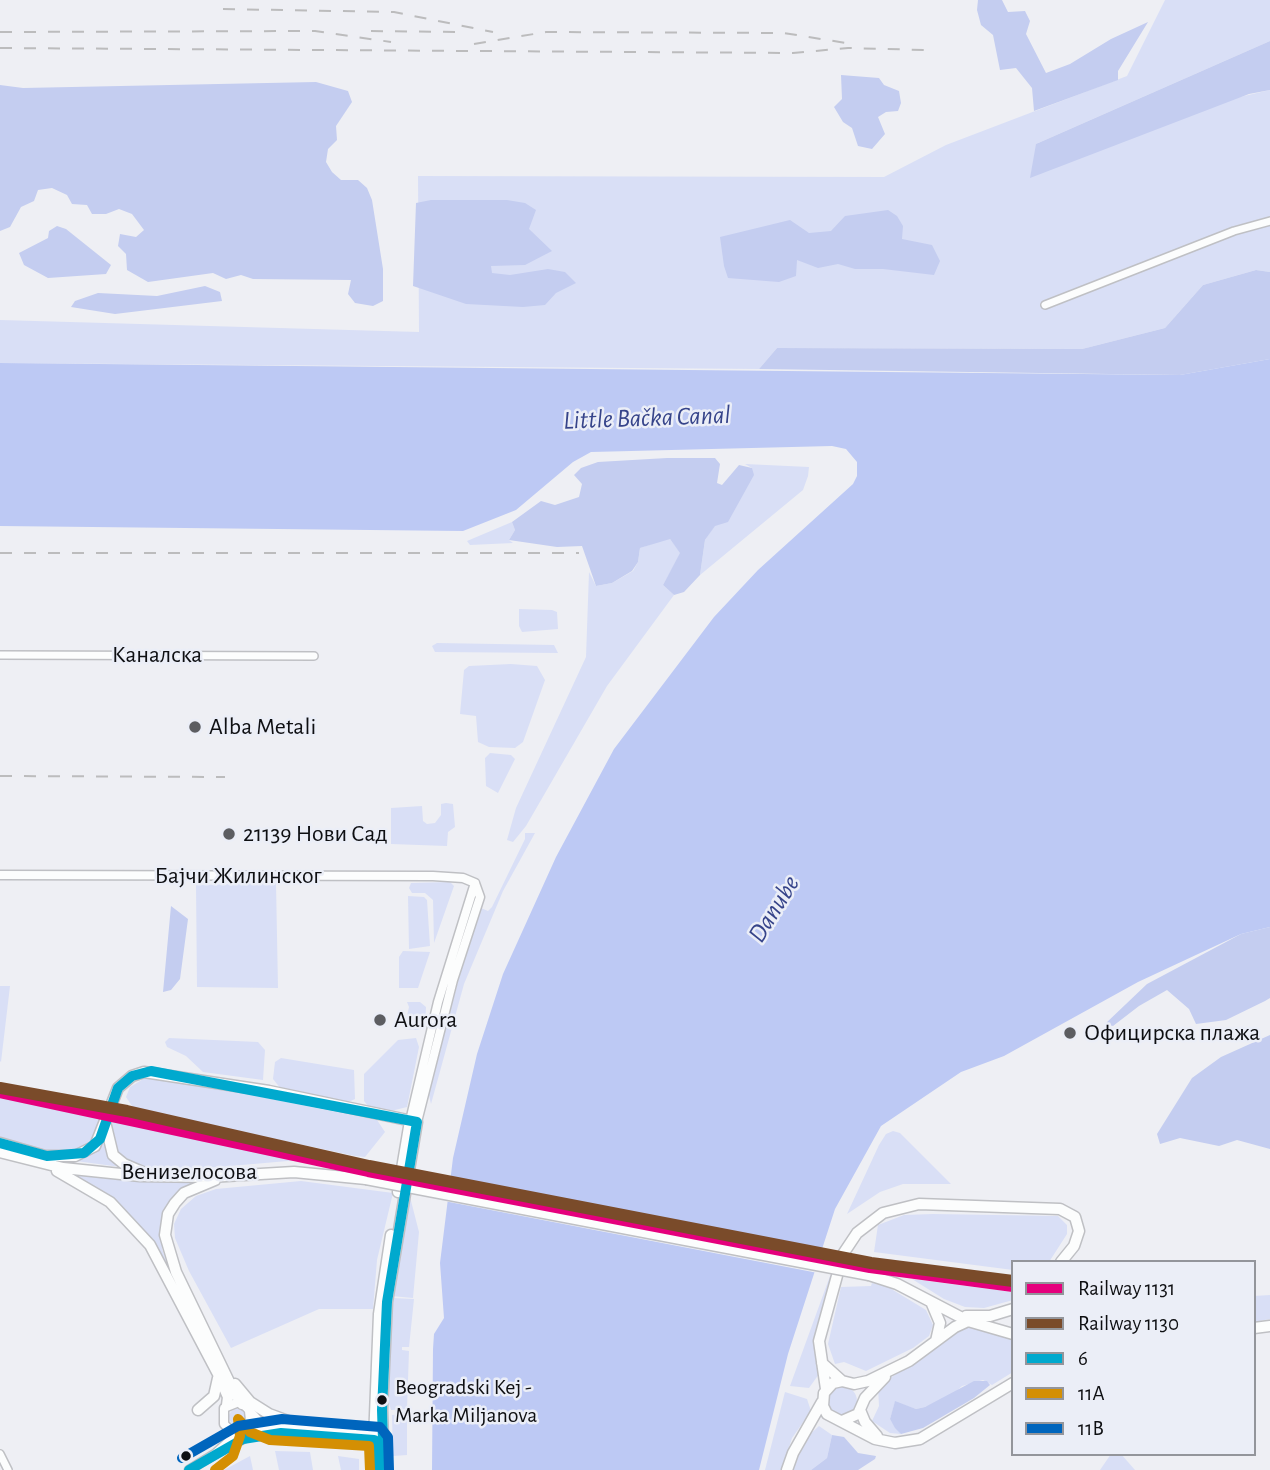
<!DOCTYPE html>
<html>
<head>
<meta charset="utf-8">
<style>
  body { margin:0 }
  #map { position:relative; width:1270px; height:1470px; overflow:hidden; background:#eeeff4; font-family:"Alegreya Sans",sans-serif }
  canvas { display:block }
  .legend { position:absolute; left:1011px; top:1260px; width:245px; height:196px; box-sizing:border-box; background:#ebeef7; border:2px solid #93959b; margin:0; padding:9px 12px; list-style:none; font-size:21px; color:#0e0f12 }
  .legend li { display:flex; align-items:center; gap:14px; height:35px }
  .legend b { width:35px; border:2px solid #93959b }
</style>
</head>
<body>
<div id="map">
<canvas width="1270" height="1470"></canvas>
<ul class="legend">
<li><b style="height:9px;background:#e5007d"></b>Railway 1131</li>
<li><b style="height:9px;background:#7a4b2a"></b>Railway 1130</li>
<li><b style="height:9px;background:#00a9ce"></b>6</li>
<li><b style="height:9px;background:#d48f03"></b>11A</li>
<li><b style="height:9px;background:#0065bd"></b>11B</li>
</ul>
</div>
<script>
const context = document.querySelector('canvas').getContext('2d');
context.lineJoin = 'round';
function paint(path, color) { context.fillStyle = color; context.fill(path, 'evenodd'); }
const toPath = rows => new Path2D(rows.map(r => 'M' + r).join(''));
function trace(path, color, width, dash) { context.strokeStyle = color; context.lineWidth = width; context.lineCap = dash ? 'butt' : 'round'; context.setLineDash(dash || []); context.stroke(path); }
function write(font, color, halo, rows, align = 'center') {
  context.font = font + ' "Alegreya Sans",sans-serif'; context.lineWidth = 5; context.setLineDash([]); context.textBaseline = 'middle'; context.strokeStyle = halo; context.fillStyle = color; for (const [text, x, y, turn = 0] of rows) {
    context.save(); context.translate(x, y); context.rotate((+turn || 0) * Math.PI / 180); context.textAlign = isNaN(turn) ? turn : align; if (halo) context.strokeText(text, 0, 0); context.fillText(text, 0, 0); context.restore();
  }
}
paint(toPath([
  [1165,0,1270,0,1270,41,1036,144,1270,90,1270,272,1256,270,1203,285,1165,328,1082,349,777,348,759,369,0,363,0,320,419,332,418,176,884,177,946,145,1127,76],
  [745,464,809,467,808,476,803,490,700,575,705,540,752,468],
  [512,522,515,530,509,540,513,543,470,545,467,541],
  [666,539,670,539,681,553,663,585,674,595,607,686,526,826,513,842,507,840,516,808,586,657,589,572,596,586,612,583,633,571,638,562,640,548],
  [519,609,552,610,557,612,558,629,522,632,519,626],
  [437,643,554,645,558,653,435,652,432,646],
  [511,664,537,666,545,680,523,742,515,748,489,747,478,742,476,716,460,714,464,670,469,666],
  [490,753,511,755,515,759,498,793,486,786,485,758],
  [446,803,453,804,455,827,448,832,447,846,391,844,391,808,422,806,423,821,427,824,435,823,441,815,441,804],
  [525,833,535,833,503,891,464,984,431,1104,428,1091,470,938,481,908,488,911,492,907,525,839],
  [450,882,454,886,434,943,433,900,425,893,412,893,409,888,411,883],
  [276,883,278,988,197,987,196,885],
  [408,896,424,897,427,900,430,946,409,949],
  [403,951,430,952,418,988,399,988,399,957],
  [0,986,10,986,1,1062,0,1061],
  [407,1002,420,1002,426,1007,425,1025,418,1030,404,1029,409,1007],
  [169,1038,258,1042,265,1050,263,1080,203,1072,186,1056,167,1047,165,1042],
  [416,1038,419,1047,407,1107,391,1111,368,1106,364,1101,364,1074,398,1040],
  [281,1058,354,1070,355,1099,346,1103,281,1089,273,1079,275,1062],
  [150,1075,377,1120,385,1132,365,1157,355,1156,134,1109,126,1097,130,1087],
  [0,1097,92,1115,103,1120,92,1146,77,1153,50,1153,0,1138],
  [110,1119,204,1139,299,1160,196,1169,140,1167,114,1152,108,1127],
  [893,1131,900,1133,951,1184,903,1184,880,1192,847,1214,879,1145,886,1134],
  [103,1142,112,1160,121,1167,76,1161,94,1152],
  [71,1173,197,1181,174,1196,162,1218,162,1249,170,1271,143,1232,105,1194],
  [301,1181,393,1193,377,1260,373,1309,319,1309,231,1348,189,1271,175,1238,174,1224,181,1209,196,1196,216,1189],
  [405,1196,410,1197,419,1232,413,1298,391,1296],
  [933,1214,1058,1216,1067,1225,1067,1234,1049,1262,1013,1262,1013,1270,874,1252,878,1225,904,1215],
  [830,1276,835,1277,822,1318,819,1374,809,1388,790,1386],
  [912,1279,1013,1292,1013,1300,984,1308,965,1307,944,1299],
  [872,1283,888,1287,926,1310,933,1325,929,1336,913,1348,866,1371,844,1362,835,1364,828,1344,841,1287,871,1286],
  [1270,1295,1270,1319,1254,1322,1254,1296],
  [393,1298,414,1299,409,1347,402,1347,402,1350,409,1351,407,1409,391,1410,386,1394],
  [968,1322,1013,1337,1013,1372,992,1385,983,1380,962,1386,950,1397,925,1407,916,1409,895,1402,890,1419,901,1434,890,1433,872,1421,879,1406,878,1387],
  '827 1401a15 15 0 1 1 30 0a15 15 0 1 1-30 0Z',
  [785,1392,807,1399,811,1411,792,1438,782,1470,765,1470],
  '229 1417a8 8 0 1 1 16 0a8 8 0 1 1-16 0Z',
  [407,1414,407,1455,393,1456,392,1415],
  [819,1426,832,1435,827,1458,811,1470,790,1470,808,1436],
  [275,1451,310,1452,313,1470,279,1470],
  [1111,1454,1121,1454,1135,1470,1100,1470],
  [250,1456,253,1470,223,1470,224,1470],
  [338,1456,359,1459,359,1470,341,1470]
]), '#d9dff6');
paint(toPath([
  [978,0,1002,0,1008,12,1025,11,1030,21,1026,34,1046,73,1070,64,1111,39,1148,22,1118,71,1118,80,1034,111,1032,88,1016,68,1000,70,993,35,981,25,977,10],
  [1270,41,1270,90,1249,94,1030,178,1036,144],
  [841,75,879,78,884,85,899,91,901,103,898,111,886,112,878,117,885,134,872,149,858,146,852,128,843,122,834,107,842,99],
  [316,82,348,91,352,102,336,126,337,140,328,149,326,162,332,172,341,180,358,180,367,188,372,200,383,269,383,301,373,306,355,303,348,294,351,280,253,279,241,275,226,279,213,273,148,282,127,270,126,254,118,246,120,234,136,237,144,230,132,214,119,209,106,214,92,214,87,205,72,204,67,195,52,188,38,190,34,201,21,207,10,227,0,231,0,85,23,88],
  [431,200,507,200,525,203,536,210,529,229,552,251,525,265,491,266,492,273,510,275,548,269,565,272,576,283,556,293,545,305,523,307,466,304,413,286,416,203],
  [888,210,897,216,903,226,902,239,932,245,940,261,934,275,883,269,855,269,838,264,818,268,797,260,796,276,779,282,728,278,724,266,720,237,790,220,809,233,831,231,845,216],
  [57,226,66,229,111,265,106,274,48,278,24,265,19,253,48,238,49,231],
  [1256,270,1270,272,1270,359,1180,375,759,369,777,348,1082,349,1165,328,1203,285],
  [205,286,220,292,222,301,115,314,71,307,75,301,98,293,157,296],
  [667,458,715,458,720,464,717,483,722,485,739,465,752,468,754,475,728,522,715,526,705,540,700,575,684,592,674,595,663,585,680,553,670,539,640,548,638,562,632,571,612,583,596,586,582,546,557,547,509,540,515,530,512,522,541,501,555,505,579,497,582,484,574,475,581,468,598,462],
  [171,906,188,919,180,979,171,990,163,992],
  [1270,927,1270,998,1265,1001,1226,1020,1196,1024,1189,1009,1167,990,1139,1006,1113,1026,1105,1024,1147,984,1241,934],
  [1270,1035,1270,1149,1237,1140,1219,1146,1180,1138,1160,1144,1157,1134,1192,1078,1221,1057],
  [974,1381,987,1381,990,1385,974,1398,923,1428,901,1434,895,1428,890,1419,895,1401,916,1409,925,1407],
  [832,1435,844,1437,858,1453,876,1456,875,1459,858,1470,811,1470,827,1458]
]), '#c4cdf0');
paint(toPath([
  [1270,359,1270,927,1241,934,1138,982,1004,1056,961,1072,881,1126,835,1209,788,1354,759,1470,432,1470,433,1349,434,1334,444,1318,440,1263,453,1158,477,1054,503,974,556,857,614,749,714,617,758,570,853,484,857,476,857,462,846,449,832,446,591,452,573,462,516,510,463,531,0,526,0,363,1180,375]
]), '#bdc9f4');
paint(toPath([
  [447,1176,826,1249,818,1273,444,1201]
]), '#eeeff4');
const minor = toPath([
  [1045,305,1234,231,1270,221],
  [0,655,314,656],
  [0,1454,8,1470]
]);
const tertiary = toPath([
  [0,875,433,876,463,878,475,883],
  [410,1121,438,1002,475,883],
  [417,1122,453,980,480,897,475,883],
  [249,1411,250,1420,241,1430,230,1430,224,1424,224,1408,239,1402,246,1407,258,1420,272,1426,377,1433],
  [244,1428,289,1434,377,1440],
  [215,1454,249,1436,267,1434],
  [189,1470,215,1454,241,1430]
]);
const secondary = toPath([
  [106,1126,113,1155,124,1164,147,1174],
  [0,1143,52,1158],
  [0,1152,63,1168,140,1176,210,1177,294,1172,366,1179],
  [47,1156,75,1156,95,1146,118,1088,132,1076,144,1072,269,1091,417,1122,387,1302,382,1410,384,1470],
  [57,1171,110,1202,150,1245,218,1374,228,1397,227,1405],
  [215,1180,184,1193,175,1203,168,1214,165,1235,176,1272,234,1392,242,1404],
  [398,1192,410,1121],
  [869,1275,897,1284,968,1321,1013,1334],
  [932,1304,940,1323,936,1341],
  [966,1316,990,1316,1013,1309],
  [1254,1328,1270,1326],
  [822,1363,842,1381,854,1384,868,1381,909,1361,955,1327,968,1321],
  [842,1381,833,1383,824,1393,823,1406,827,1414,875,1439,895,1443,920,1439,1013,1383],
  [235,1384,250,1402,269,1414,307,1428],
  [826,1389,819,1341,843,1254,857,1233,883,1213,919,1204,1060,1209,1075,1217,1079,1231,1074,1246,1061,1262],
  [198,1410,214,1396,218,1378],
  [860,1410,865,1422,877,1436],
  [842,1421,858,1414,865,1398,885,1377],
  [374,1440,379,1314,391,1235],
  [787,1470,793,1453,822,1402]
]);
trace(minor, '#bfc0c4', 10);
trace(tertiary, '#bfc0c4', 11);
trace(secondary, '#bfc0c4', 13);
trace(minor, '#fcfdfd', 7);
trace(tertiary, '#fcfdfd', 8);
trace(secondary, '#fcfdfd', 10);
trace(toPath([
  [223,9,394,12,493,32],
  [371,31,458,32],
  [0,32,315,31,391,42],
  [474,44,546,32,784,33,846,43],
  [0,48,793,53,848,48,924,50],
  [0,553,579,553],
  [0,776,225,777]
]), '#bcbcbd', 2, [12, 12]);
const secondaryBridge = toPath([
  [366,1179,869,1275]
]);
trace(secondaryBridge, '#bfc0c4', 13, []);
trace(secondaryBridge, '#fcfdfd', 10);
trace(toPath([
  [0,1143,47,1156,84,1153,100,1139,118,1088,132,1076,151,1071,417,1122,387,1302,382,1410,384,1470],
  [189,1470,243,1439,281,1433,374,1440,375,1468]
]), '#00a9ce', 10);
trace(toPath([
  [215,1470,233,1456,240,1436,238,1419,250,1432,270,1440,369,1446,370,1470]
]), '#d48f03', 10);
trace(toPath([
  [182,1458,238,1426,282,1419,380,1427,388,1437,389,1470]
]), '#0065bd', 10);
trace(toPath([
  [0,1092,368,1171,870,1267,1013,1286]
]), '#e5007d', 12);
trace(toPath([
  [0,1088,127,1111,369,1166,871,1263,1013,1281]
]), '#7a4b2a', 12);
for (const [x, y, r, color] of [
  [195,727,7,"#5c5d61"],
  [229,834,7,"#5c5d61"],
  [380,1020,7,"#5c5d61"],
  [1070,1033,7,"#5c5d61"],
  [382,1400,6,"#0e0f12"],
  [186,1456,6,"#0e0f12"]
]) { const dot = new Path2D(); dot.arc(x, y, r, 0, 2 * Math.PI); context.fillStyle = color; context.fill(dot); trace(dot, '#ebeef7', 2.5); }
write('22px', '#0e0f12', '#ebeef7', [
  ["Beogradski Kej -",395,1387],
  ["Marka Miljanova",395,1415]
], 'left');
write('24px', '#0e0f12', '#ebeef7', [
  ["Каналска",157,655],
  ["Бајчи Жилинског",238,876],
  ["Венизелосова",189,1172]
]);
write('24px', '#0e0f12', '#ebeef7', [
  ["Alba Metali",209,727],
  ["21139 Нови Сад",243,834],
  ["Aurora",394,1020],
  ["Официрска плажа",1084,1033]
], 'left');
write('italic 26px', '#36448a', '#ebeef7', [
  ["Little Bačka Canal",647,418,-2],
  ["Danube",774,909,-58]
]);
</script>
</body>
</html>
